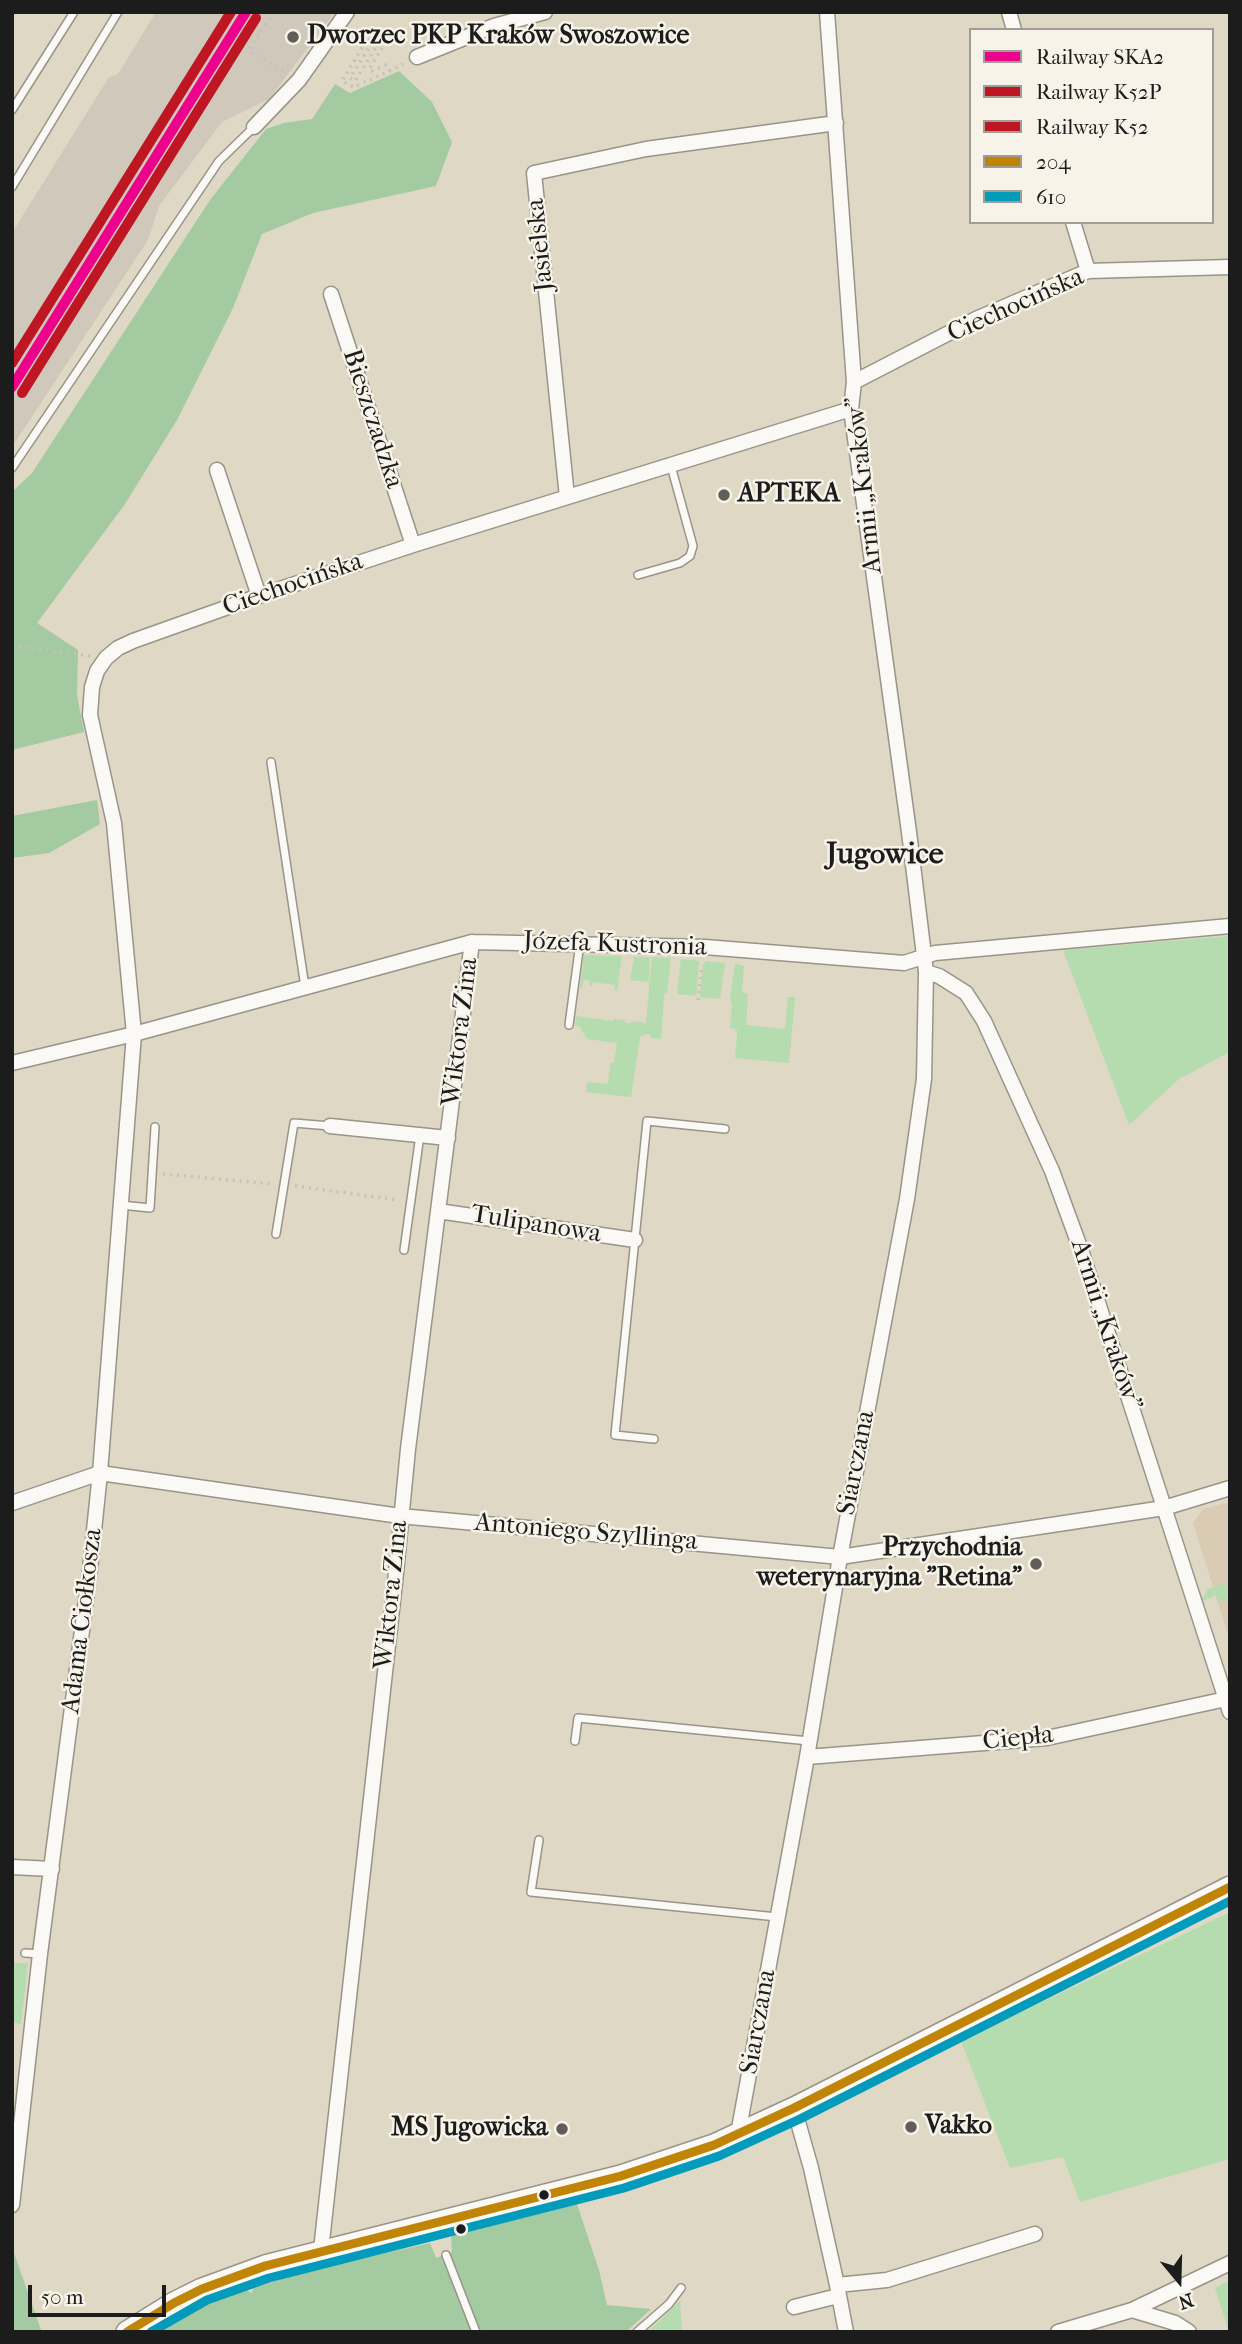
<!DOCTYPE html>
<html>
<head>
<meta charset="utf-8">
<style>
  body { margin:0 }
  #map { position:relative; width:1242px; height:2344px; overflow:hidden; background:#ded8c4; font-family:"IM FELL French Canon",serif }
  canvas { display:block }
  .frame { position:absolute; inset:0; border:14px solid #1c1c1c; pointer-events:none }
  .legend { position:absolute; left:969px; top:28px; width:245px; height:196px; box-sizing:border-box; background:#f7f3e8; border:2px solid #9f9d96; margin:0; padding:9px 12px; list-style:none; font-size:21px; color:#1c1c1c }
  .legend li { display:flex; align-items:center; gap:14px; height:35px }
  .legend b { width:35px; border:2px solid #9f9d96 }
  .north { position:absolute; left:1144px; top:2246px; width:70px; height:70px; -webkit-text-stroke:5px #f7f3e8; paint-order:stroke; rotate:161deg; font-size:19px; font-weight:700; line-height:28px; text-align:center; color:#1c1c1c }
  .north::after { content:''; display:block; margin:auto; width:24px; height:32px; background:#1c1c1c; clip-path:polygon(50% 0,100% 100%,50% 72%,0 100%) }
  .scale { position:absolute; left:28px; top:2285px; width:138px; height:32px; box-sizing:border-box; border:4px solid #1c1c1c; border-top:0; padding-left:9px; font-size:21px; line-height:24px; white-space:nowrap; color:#1c1c1c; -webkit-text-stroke:5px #f7f3e8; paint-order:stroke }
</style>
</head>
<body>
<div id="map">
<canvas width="1242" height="2344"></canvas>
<div class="frame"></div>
<ul class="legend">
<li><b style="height:9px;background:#ed028c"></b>Railway SKA2</li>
<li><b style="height:9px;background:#be1622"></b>Railway K52P</li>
<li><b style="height:9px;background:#be1622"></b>Railway K52</li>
<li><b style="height:9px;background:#c08407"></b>204</li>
<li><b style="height:9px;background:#039bbc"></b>610</li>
</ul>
<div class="north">N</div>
<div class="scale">50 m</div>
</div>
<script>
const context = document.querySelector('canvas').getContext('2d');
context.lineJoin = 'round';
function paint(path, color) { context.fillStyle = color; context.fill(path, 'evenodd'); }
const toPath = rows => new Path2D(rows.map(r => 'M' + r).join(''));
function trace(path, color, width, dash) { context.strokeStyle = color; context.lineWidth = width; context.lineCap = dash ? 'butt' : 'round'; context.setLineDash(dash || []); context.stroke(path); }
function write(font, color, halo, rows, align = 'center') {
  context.font = font + ' "IM FELL French Canon",serif'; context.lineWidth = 5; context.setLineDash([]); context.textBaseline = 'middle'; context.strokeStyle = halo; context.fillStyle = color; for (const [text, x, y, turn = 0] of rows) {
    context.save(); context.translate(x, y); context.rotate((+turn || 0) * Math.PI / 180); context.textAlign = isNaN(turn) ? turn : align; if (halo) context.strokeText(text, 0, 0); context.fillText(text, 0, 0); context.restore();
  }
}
paint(toPath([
  [1230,1502,1230,1641,1193,1523,1203,1509]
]), '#daccb4');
paint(toPath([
  [156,12,335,12,269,99,222,122,159,206,148,240,12,447,12,233,109,77,118,74]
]), '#d0c8ba');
paint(toPath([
  [1230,936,1230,1052,1179,1079,1129,1125,1063,950],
  [584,955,622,956,617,991,615,990,615,985,593,982,592,986,589,986,590,980,584,980,582,988,580,988],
  [634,957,650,957,649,982,630,980],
  [652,957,671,958,667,994,665,993,664,997,661,1039,651,1038,651,1035,646,1034,640,1037,631,1097,586,1092,587,1082,608,1084,610,1063,614,1063,617,1043,587,1039,579,1026,575,1026,576,1016,613,1021,614,1019,625,1020,625,1023,631,1023,632,1021,646,1023],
  [681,959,699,961,696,996,677,994],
  [706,961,725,963,720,999,700,997,703,965],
  [735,964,744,966,742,992,748,994,746,1025,785,1029,788,997,795,997,789,1063,735,1058,738,1025,736,1034,735,1029,730,1028,732,1004,730,1000],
  [1223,1584,1229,1587,1230,1599,1218,1602,1214,1589,1215,1596,1201,1601,1208,1589],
  [1230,1912,1230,2159,1080,2202,1063,2157,1010,2168,961,2041],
  [12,1963,28,1963,21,2024,12,2022],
  [1230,2280,1230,2332,1229,2332,1215,2288],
  [680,2301,682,2332,652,2332,650,2330]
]), '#b4dcae');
paint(toPath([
  [399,71,432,102,452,142,436,186,313,213,262,234,233,308,177,420,125,504,37,623,78,650,77,695,84,732,12,750,12,492,32,473,210,200,266,129,284,123,312,119,335,84,350,93],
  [97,800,100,824,49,853,12,858,12,816],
  [576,2201,599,2270,607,2305,651,2309,626,2332,154,2332,204,2304,245,2288,251,2293,254,2288,304,2272,430,2243,436,2258,452,2252,451,2234],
  [12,2247,41,2330,12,2332]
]), '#a4caa1');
const lane = toPath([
  [12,110,74,12],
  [12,187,118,12],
  [12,468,219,161,254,127],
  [638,575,680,563,690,556,693,546,671,466],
  [271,762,305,987],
  [569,1025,580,943],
  [121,1205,150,1208,155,1127],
  [276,1234,294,1123,330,1126],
  [404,1250,420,1135],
  [654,1439,615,1435,647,1121,725,1129],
  [575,1741,578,1718,809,1741],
  [539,1840,531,1892,777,1917],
  [25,1953,40,1954],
  [446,2255,476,2332],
  [637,2332,669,2304,681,2288]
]);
const street = toPath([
  [1009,12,1014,30],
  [417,57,494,26,545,12],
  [254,127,299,80,347,12],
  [1073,222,1088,271],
  [331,294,413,545],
  [854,382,976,319,1088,271,1230,267],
  [217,470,259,596],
  [567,497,534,173,646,149,836,123],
  [926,972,939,976,966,993,984,1021,1052,1171,1081,1250,1230,1712],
  [12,1063,134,1034,472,942,705,947,904,963,935,953,1230,926],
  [330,1126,448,1138],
  [438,1211,635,1240],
  [12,1503,100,1473,400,1516,840,1557,1164,1508,1230,1488],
  [807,1757,1047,1738,1226,1699],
  [12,1867,52,1869],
  [794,2108,811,2168,837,2285],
  [738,2134,807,1757,840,1557,907,1199,924,1079,926,972,909,832,851,409,854,382,827,12],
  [12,2205,40,1954,90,1569,100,1473,134,1034,114,823,90,715,92,687,97,671,106,658,118,648,133,641,259,596,413,545,851,409],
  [321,2250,396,1573,408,1449,472,942],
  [794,2307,838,2296],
  [1132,2310,1230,2263],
  [846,2332,837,2285,887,2280,1035,2234],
  [1058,2332,1132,2310,1175,2323,1189,2332]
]);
const secondary = toPath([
  [127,2332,174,2303,202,2289,265,2266,621,2176,714,2145,794,2108,1230,1887]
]);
trace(lane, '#989489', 10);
trace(street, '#989489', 17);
trace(secondary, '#989489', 24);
trace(toPath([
  [274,12,249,50,285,72],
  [260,32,254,28,263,12],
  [390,71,386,65,372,71,369,69,383,47,378,44,355,81,350,78,373,41,368,38,342,81,354,87,390,71,403,64],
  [12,648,17,646,90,656],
  [698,1000,702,965],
  [163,1174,273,1184],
  [295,1186,398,1200],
  [232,2332,232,2331]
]), '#c4c2bd', 3.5, [2, 5]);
trace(lane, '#faf9f6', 7);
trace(street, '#faf9f6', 14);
trace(secondary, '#faf9f6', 21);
trace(toPath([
  [127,2332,174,2303,202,2289,265,2266,621,2176,714,2145,794,2108,1230,1887]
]), '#c08407', 9);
trace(toPath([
  [151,2332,207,2300,269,2278,624,2188,719,2156,800,2119,1230,1901]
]), '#039bbc', 9);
trace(toPath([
  [12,387,246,12]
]), '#ed028c', 10);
trace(toPath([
  [22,393,256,18]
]), '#be1622', 10);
trace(toPath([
  [12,363,231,12]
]), '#be1622', 10);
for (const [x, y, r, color] of [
  [293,37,7,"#605e57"],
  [724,495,7,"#605e57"],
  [1036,1564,7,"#605e57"],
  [911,2127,7,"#605e57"],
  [562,2129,7,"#605e57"],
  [544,2195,6,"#1c1c1c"],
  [461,2229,6,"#1c1c1c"]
]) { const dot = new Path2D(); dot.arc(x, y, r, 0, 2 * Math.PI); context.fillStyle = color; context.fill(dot); trace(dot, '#f7f3e8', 2.5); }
write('bold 26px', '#1c1c1c', '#f7f3e8', [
  ["Dworzec PKP Kraków Swoszowice",307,37],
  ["APTEKA",738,495],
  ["Przychodnia",1022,1549,"right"],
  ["weterynaryjna \"Retina\"",1022,1579,"right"],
  ["Vakko",925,2127],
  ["MS Jugowicka",548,2129,"right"]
], 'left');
write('26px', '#1c1c1c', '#f7f3e8', [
  ["Jasielska",541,245,-96],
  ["Ciechocińska",1016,306,-24],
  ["Bieszczadzka",372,419,72],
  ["Armii „Kraków”",865,485,-96],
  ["Ciechocińska",293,585,-19],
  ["Józefa Kustronia",615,945,2],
  ["Wiktora Zina",461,1032,-83],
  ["Tulipanowa",536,1225,9],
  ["Armii „Kraków”",1105,1325,72],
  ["Siarczana",857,1463,-79],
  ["Antoniego Szyllinga",586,1533,5],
  ["Wiktora Zina",392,1595,-84],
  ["Adama Ciołkosza",83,1621,-83],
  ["Ciepła",1018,1739,-6],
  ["Siarczana",759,2022,-80]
]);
write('bold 30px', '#1c1c1c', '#f7f3e8', [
  ["Jugowice",885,856]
]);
</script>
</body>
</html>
